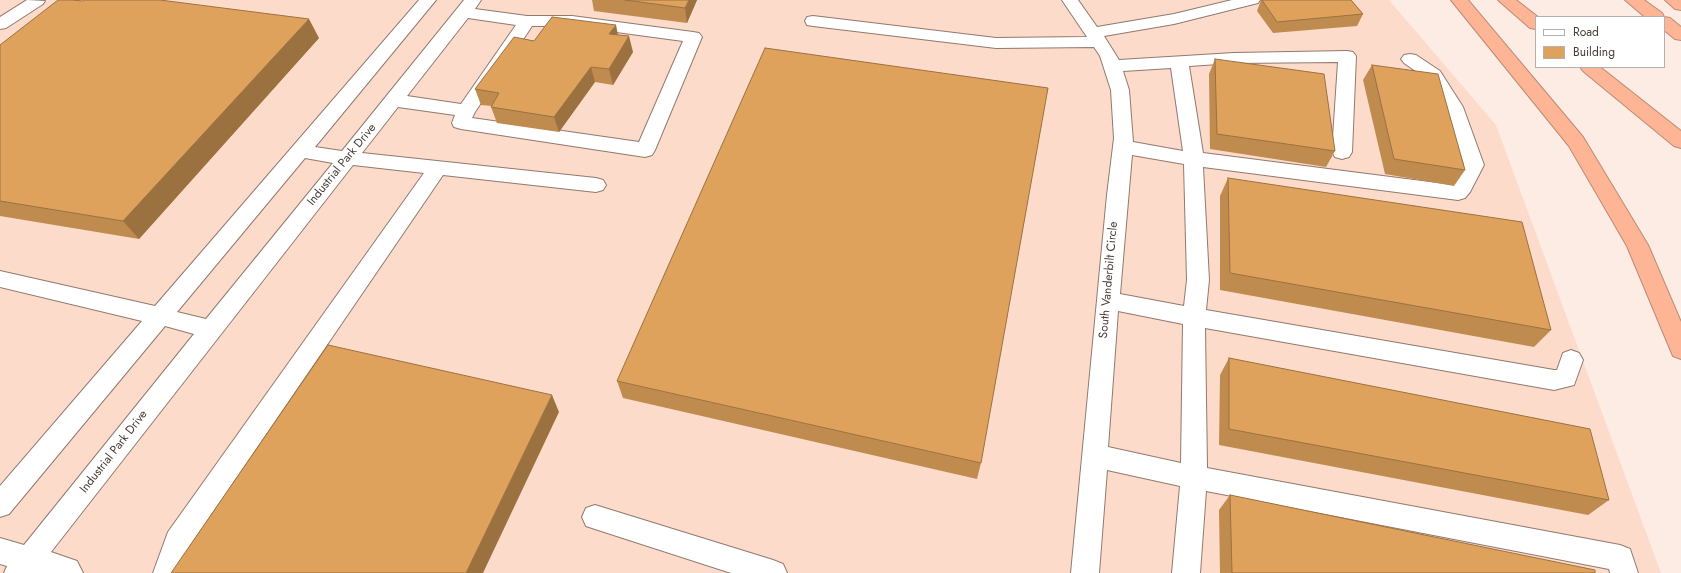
<!DOCTYPE html>
<html>
<head>
<meta charset="utf-8">
<style>
  body { margin:0 }
  #map { position:relative; width:1681px; height:573px; overflow:hidden; background:#fcece4; font-family:Jost,sans-serif }
  canvas { display:block }
  .legend { position:absolute; left:1535px; top:16px; width:130px; height:52px; box-sizing:border-box; background:#fff; border:1px solid #b5b0ae; margin:0; padding:5px 7px; list-style:none; font-size:12px; color:#453a35 }
  .legend li { display:flex; align-items:center; gap:8px; height:20px }
  .legend b { width:20px; border:1px solid #b5b0ae }
</style>
</head>
<body>
<div id="map">
<canvas width="1681" height="573"></canvas>
<ul class="legend">
<li><b style="height:5px;background:#fff"></b>Road</li>
<li><b style="height:11px;background:#dfa25c"></b>Building</li>
</ul>
</div>
<script>
const context = document.querySelector('canvas').getContext('2d');
context.lineJoin = 'round';
function paint(path, color) { context.fillStyle = color; context.fill(path, 'evenodd'); }
const toPath = rows => new Path2D(rows.map(r => 'M' + r).join(''));
function trace(path, color, width, dash) { context.strokeStyle = color; context.lineWidth = width; context.lineCap = dash ? 'butt' : 'round'; context.setLineDash(dash || []); context.stroke(path); }
function write(font, color, halo, rows, align = 'center') {
  context.font = font + ' Jost,sans-serif'; context.lineWidth = 3; context.setLineDash([]); context.textBaseline = 'middle'; context.strokeStyle = halo; context.fillStyle = color; for (const [text, x, y, turn = 0] of rows) {
    context.save(); context.translate(x, y); context.rotate((+turn || 0) * Math.PI / 180); context.textAlign = isNaN(turn) ? turn : align; if (halo) context.strokeText(text, 0, 0); context.fillText(text, 0, 0); context.restore();
  }
}
paint(toPath([
  [0,0,1389,0,1496,125,1661,573,0,573]
]), '#fddbcb');
const minor = toPath([
  [27,0,45,1,43,4,6,28,0,29,0,17,27,0],
  [419,0,436,0,315,147,342,151,464,0,481,0,475,9,527,16,572,16,693,32,699,33,702,37,655,150,652,155,645,157,461,129,454,127,452,123,455,115,398,107,362,153,596,178,603,180,606,185,603,190,596,192,443,175,189,547,181,573,153,573,168,532,424,173,353,165,51,552,77,561,83,573,4,573,7,566,0,564,0,538,24,545,194,334,165,326,9,514,0,517,0,486,142,321,0,287,0,271,155,306,419,0],
  [468,18,516,25,461,104,407,96,468,18],
  [532,26,572,26,683,41,639,142,472,118,475,112,532,26],
  [305,158,333,163,206,319,177,312,305,158],
  [1062,0,1078,0,1097,27,1174,14,1232,0,1260,0,1258,3,1174,24,1104,36,1119,60,1234,53,1347,51,1353,52,1356,56,1352,152,1349,157,1342,159,1335,157,1332,152,1338,62,1234,63,1189,66,1203,153,1453,185,1464,165,1445,107,1427,79,1404,63,1401,59,1404,55,1410,54,1416,55,1440,71,1463,107,1484,165,1470,192,1465,198,1458,200,1203,167,1209,280,1206,310,1554,370,1557,370,1563,353,1571,350,1579,353,1583,360,1574,385,1554,390,1205,328,1207,468,1620,545,1630,549,1638,573,1610,573,1609,569,1206,491,1200,573,1172,573,1180,486,1107,470,1099,573,1071,573,1107,195,1114,138,1111,90,1100,56,1094,47,996,48,813,26,807,25,805,21,807,17,813,16,996,38,1087,37,1062,0],
  [1171,68,1183,151,1133,142,1129,90,1123,71,1171,68],
  [1132,155,1184,164,1187,280,1184,306,1120,294,1132,155],
  [1118,311,1183,324,1181,463,1108,447,1118,311],
  [595,505,773,560,783,564,787,573,731,573,595,529,586,526,582,517,586,508,595,505]
]);
const highway = toPath([
  [1451,0,1468,0,1583,137,1648,245,1681,322,1681,359,1673,356,1627,246,1569,146,1451,0],
  [1498,0,1516,0,1538,17,1536,17,1536,29,1530,28,1498,0],
  [1625,0,1644,0,1662,13,1664,17,1670,18,1681,27,1681,40,1675,39,1664,30,1664,17,1645,17,1625,0],
  [1665,0,1681,0,1681,10,1675,9,1665,0],
  [1580,67,1600,67,1681,131,1681,148,1674,146,1583,71,1580,67]
]);
trace(minor, '#91796e', 2);
trace(highway, '#bd8a74', 2);
paint(minor, '#fff');
paint(highway, '#fdb596');
paint(toPath([
  [592,0,697,0,687,23,594,11],
  [1261,0,1351,0,1363,14,1357,26,1273,33,1257,11],
  [618,35,633,52,613,85,595,82,559,132,497,123,491,107,492,106,481,105,475,89,534,41],
  [319,38,139,239,0,216,0,45],
  [1215,59,1335,151,1326,167,1210,149,1209,74],
  [1372,65,1465,170,1454,186,1385,174,1363,80],
  [1228,178,1551,330,1534,347,1220,290,1220,196],
  [1229,358,1609,500,1588,515,1219,445,1220,375],
  [617,381,981,463,977,479,623,398],
  [1230,495,1595,573,1220,573,1219,510]
]), '#c08b4f');
paint(toPath([
  [689,0,697,0,687,23,685,8],
  [309,19,319,38,139,239,123,221],
  [616,25,619,40,609,34],
  [629,36,633,52,613,85,609,69],
  [591,67,595,82,559,132,554,117],
  [552,395,559,412,483,573,466,573]
]), '#9c7140');
const building = toPath([
  [58,0,72,0,83,1,84,0,160,0,309,19,123,221,0,201,0,45,58,0],
  [625,0,689,0,685,8,625,0],
  [1262,0,1351,0,1363,14,1277,22,1262,0],
  [552,17,616,25,609,34,629,36,609,69,591,67,554,117,491,107,499,93,475,89,514,37,534,41,552,17],
  [765,48,1048,88,981,463,617,381,765,48],
  [1215,59,1324,74,1335,151,1217,134,1215,59],
  [1372,65,1438,74,1465,170,1394,159,1372,65],
  [1228,178,1522,222,1551,330,1230,273,1228,178],
  [328,345,552,395,466,573,171,573,328,345],
  [1229,358,1590,429,1609,500,1229,429,1229,358],
  [1230,495,1595,570,1595,573,1232,573,1230,495]
]);
paint(building, '#dfa25c');
trace(building, '#9c7140', 1);
write('12px', '#453a35', '#fff', [
  ["Industrial Park Drive",342,165,-51],
  ["South Vanderbilt Circle",1109,280,-85],
  ["Industrial Park Drive",114,452,-52]
]);
</script>
</body>
</html>
